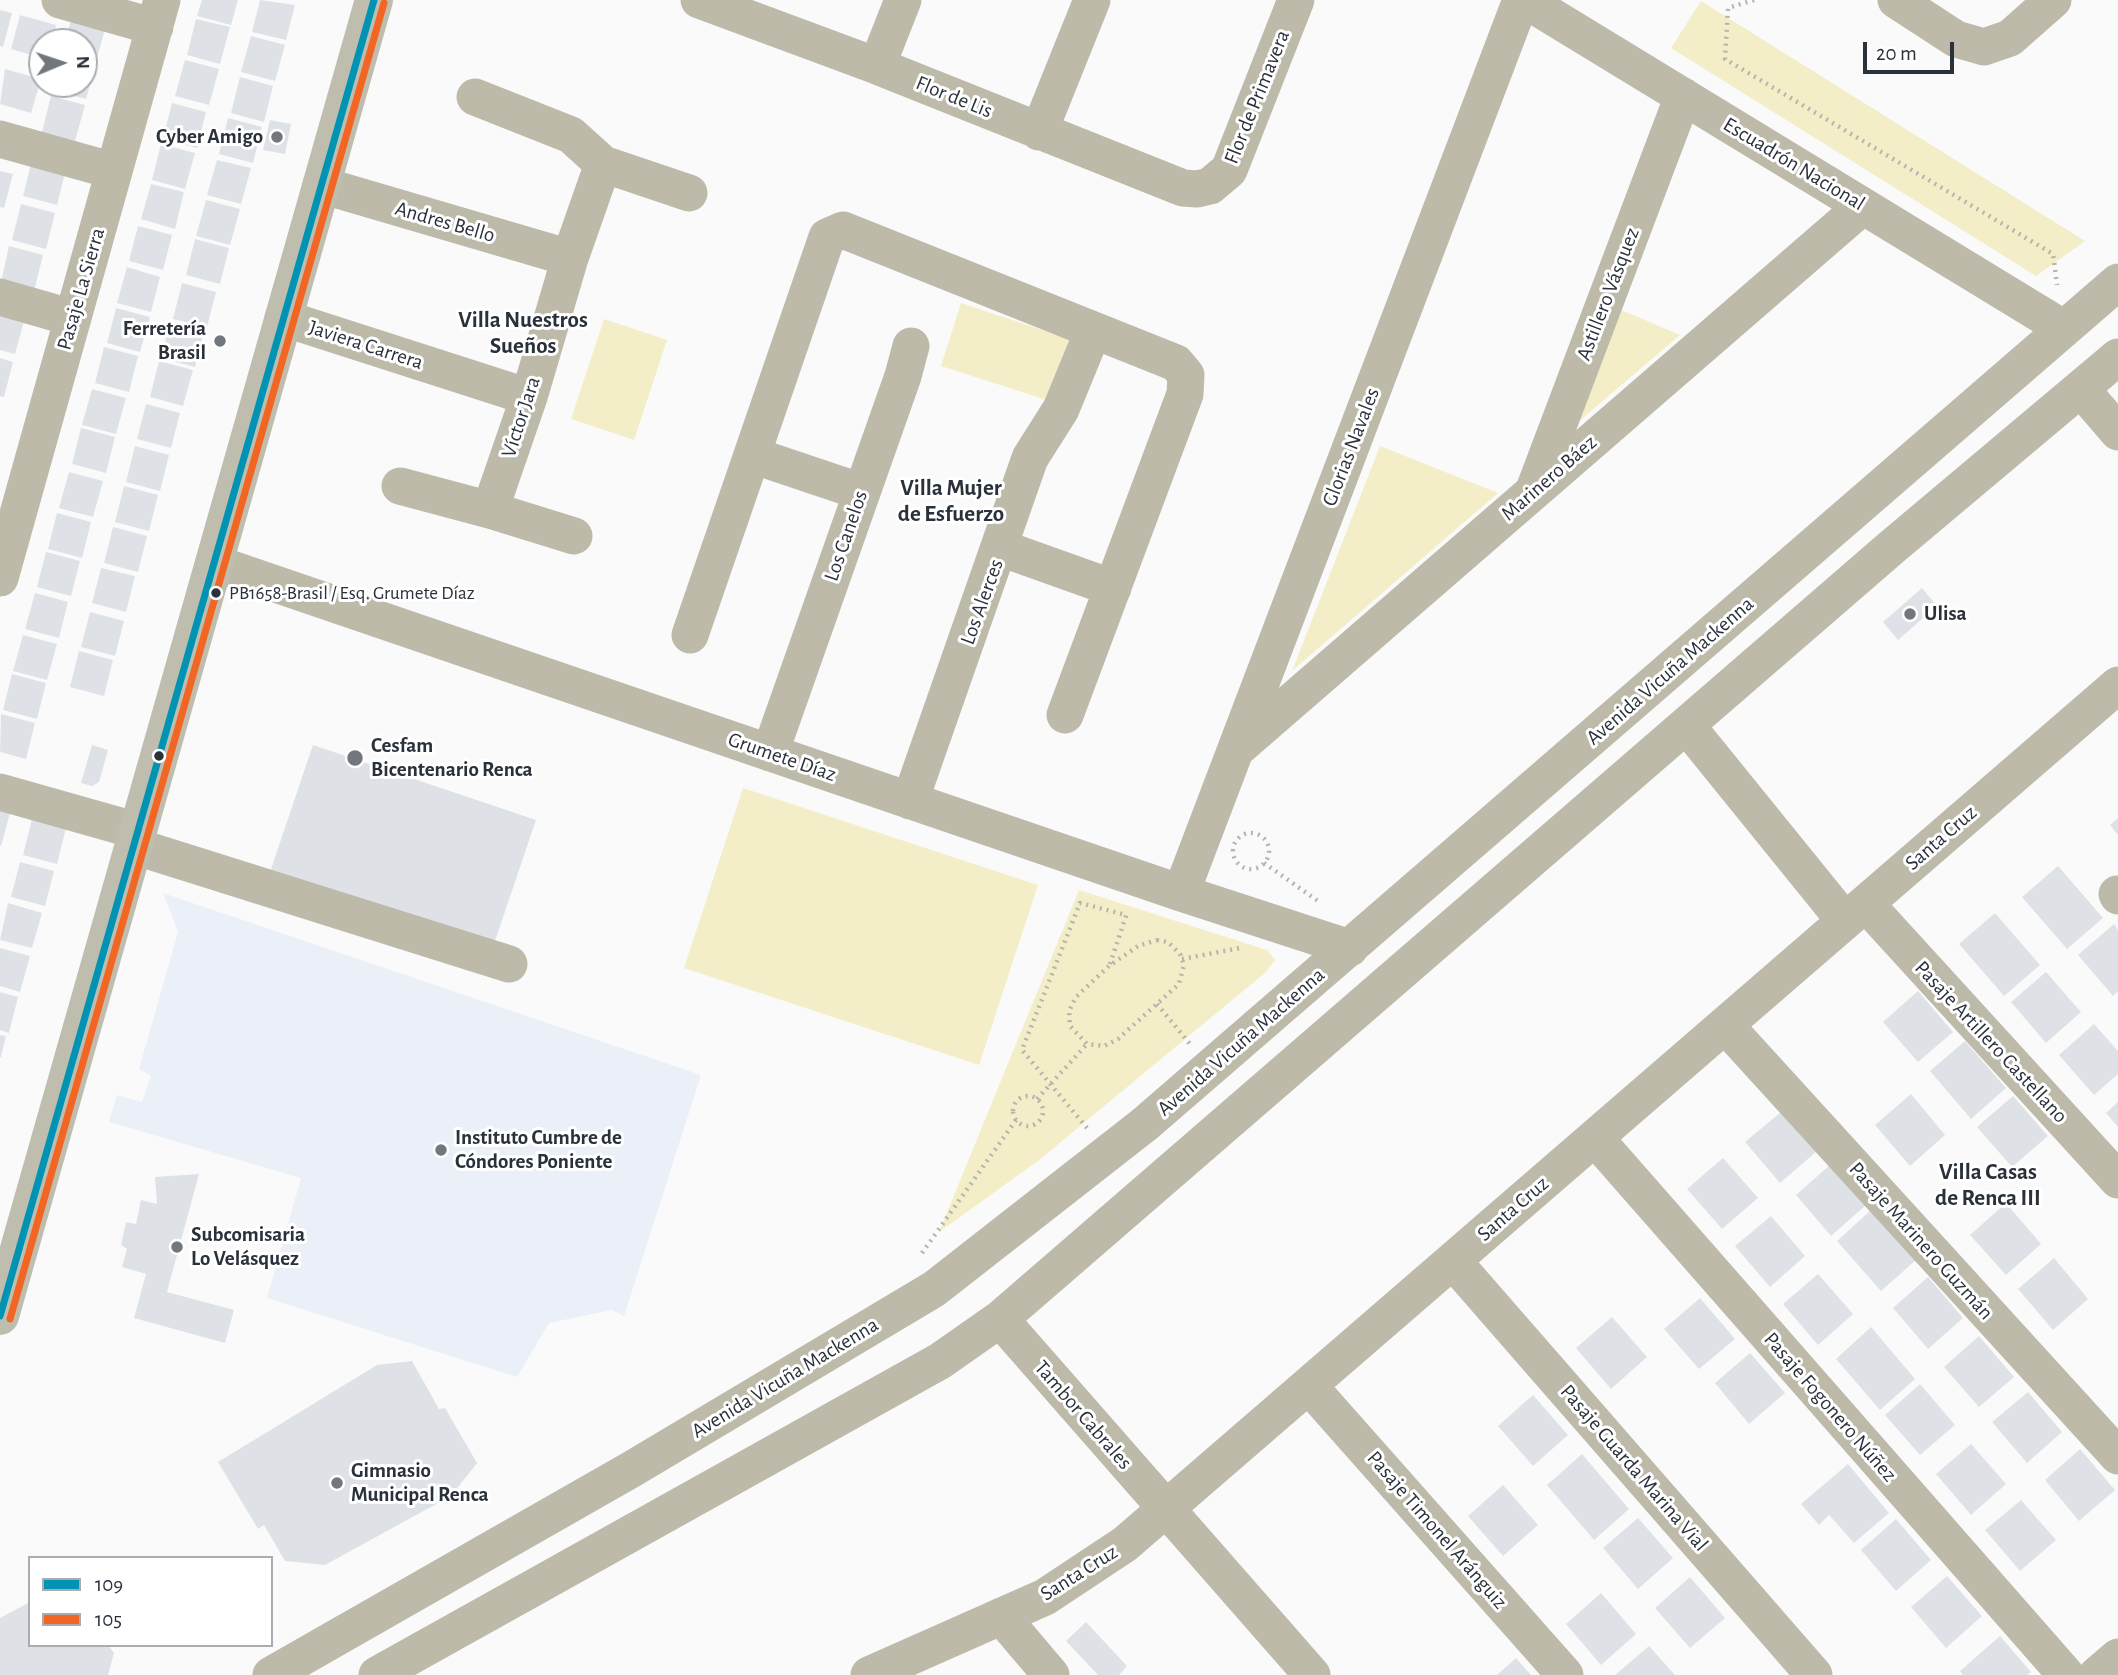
<!DOCTYPE html>
<html>
<head>
<meta charset="utf-8">
<style>
  body { margin:0 }
  #map { position:relative; width:2118px; height:1675px; overflow:hidden; background:#fafafa; font-family:"Alegreya Sans",sans-serif }
  canvas { display:block }
  .legend { position:absolute; left:28px; top:1556px; width:245px; height:91px; box-sizing:border-box; background:#fff; border:2px solid #a9adb1; margin:0; padding:9px 12px; list-style:none; font-size:21px; color:#29313b }
  .legend li { display:flex; align-items:center; gap:14px; height:35px }
  .legend b { width:35px; border:2px solid #a9adb1 }
  .north { position:absolute; left:28px; top:28px; width:70px; height:70px; box-sizing:border-box; background:#fff; border:2px solid #a9adb1; border-radius:50%; rotate:88deg; font-size:19px; font-weight:700; line-height:28px; text-align:center; color:#29313b }
  .north::after { content:''; display:block; margin:auto; width:24px; height:32px; background:#72777e; clip-path:polygon(50% 0,100% 100%,50% 72%,0 100%) }
  .scale { position:absolute; left:1863px; top:42px; width:91px; height:32px; box-sizing:border-box; border:4px solid #29313b; border-top:0; padding-left:9px; font-size:21px; line-height:24px; white-space:nowrap; color:#29313b; -webkit-text-stroke:5px #fff; paint-order:stroke }
</style>
</head>
<body>
<div id="map">
<canvas width="2118" height="1675"></canvas>
<ul class="legend">
<li><b style="height:9px;background:#0093b3"></b>109</li>
<li><b style="height:9px;background:#f26522"></b>105</li>
</ul>
<div class="north">N</div>
<div class="scale">20 m</div>
</div>
<script>
const context = document.querySelector('canvas').getContext('2d');
context.lineJoin = 'round';
function paint(path, color) { context.fillStyle = color; context.fill(path, 'evenodd'); }
const toPath = rows => new Path2D(rows.map(r => 'M' + r).join(''));
function trace(path, color, width, dash) { context.strokeStyle = color; context.lineWidth = width; context.lineCap = dash ? 'butt' : 'round'; context.setLineDash(dash || []); context.stroke(path); }
function write(font, color, halo, rows, align = 'center') {
  context.font = font + ' "Alegreya Sans",sans-serif'; context.lineWidth = 6; context.setLineDash([]); context.textBaseline = 'middle'; context.strokeStyle = halo; context.fillStyle = color; for (const [text, x, y, turn = 0] of rows) {
    context.save(); context.translate(x, y); context.rotate((+turn || 0) * Math.PI / 180); context.textAlign = isNaN(turn) ? turn : align; if (halo) context.strokeText(text, 0, 0); context.fillText(text, 0, 0); context.restore();
  }
}
paint(toPath([
  [163,893,701,1075,624,1316,612,1310,549,1323,517,1377,267,1298,301,1178,109,1122,117,1095,142,1102,151,1076,139,1069,178,932]
]), '#ebf0f8');
paint(toPath([
  [1701,1,2085,241,2036,276,1671,48],
  [961,303,1070,339,1050,401,941,366],
  [1619,309,1680,335,1563,435],
  [604,319,667,340,634,440,571,419],
  [1380,446,1498,493,1292,671],
  [743,788,1038,885,979,1065,684,968],
  [1079,890,1267,950,1275,960,1266,972,1038,1161,939,1232]
]), '#f3eec8');
paint(toPath([
  [202,0,238,0,231,25,197,16],
  [260,0,295,5,286,40,252,32],
  [0,10,12,13,3,47,0,46],
  [73,13,107,22,97,58,84,55,84,42,65,42],
  [20,15,56,25,52,42,42,42,42,58,11,49],
  [196,19,230,27,220,64,187,55],
  [251,36,285,45,275,81,241,72],
  [84,60,96,63,86,99,52,90,54,84,84,84],
  [185,60,219,69,209,105,175,96],
  [5,69,41,79,31,113,0,104],
  [240,77,273,86,264,122,231,113],
  [51,96,85,105,75,141,42,132],
  [172,103,206,112,197,148,163,139],
  [228,118,262,127,253,163,219,154],
  [270,120,291,124,285,154,263,150],
  [161,144,195,153,185,189,152,180],
  [32,160,66,169,57,205,23,196],
  [217,160,251,168,241,204,207,195],
  [0,171,13,174,4,208,0,207],
  [151,184,184,192,175,229,141,219],
  [206,200,240,209,230,245,196,236],
  [21,204,55,213,46,249,12,240],
  [138,226,172,235,163,270,129,261],
  [195,239,229,248,220,284,186,275],
  [9,246,43,255,34,291,1,282],
  [127,267,160,277,151,312,117,303],
  [182,283,216,292,207,327,173,319],
  [116,308,150,317,140,352,107,343],
  [0,312,25,318,15,354,0,350],
  [170,322,204,331,195,367,161,358],
  [104,347,138,356,129,392,95,383],
  [0,358,13,362,4,397,0,396],
  [159,361,193,370,183,406,150,397],
  [92,389,126,398,116,434,82,425],
  [146,404,180,413,171,448,137,439],
  [81,428,115,437,106,473,72,464],
  [135,446,169,455,160,491,126,482],
  [69,472,103,481,93,517,59,508],
  [124,486,158,495,149,531,115,522],
  [57,513,91,522,82,558,48,549],
  [113,527,147,536,138,572,104,563],
  [46,552,80,561,71,596,37,587],
  [101,568,135,576,126,612,92,603],
  [1922,588,1937,606,1898,640,1883,622],
  [35,593,68,602,59,638,25,629],
  [90,612,124,621,115,656,81,647],
  [23,635,57,644,47,680,13,671],
  [79,651,113,660,104,696,70,687],
  [12,674,46,683,37,719,3,710],
  [1,714,35,723,26,759,0,752],
  [92,745,108,750,99,782,92,786,81,783],
  [313,745,536,820,492,950,269,875],
  [0,810,10,813,1,846,0,846],
  [2118,818,2118,835,2110,825],
  [32,819,66,828,57,864,23,855],
  [20,862,54,871,45,906,11,897],
  [2058,866,2103,918,2067,949,2022,897],
  [8,903,42,913,32,948,0,940],
  [1995,913,2040,965,2004,996,1959,944],
  [2114,924,2118,930,2118,991,2113,996,2078,955],
  [0,948,30,956,20,992,0,986],
  [2046,972,2081,1012,2046,1043,2011,1002],
  [1918,991,1953,1032,1918,1062,1883,1022],
  [0,992,18,997,9,1033,0,1030],
  [2094,1024,2118,1051,2118,1074,2094,1095,2059,1055],
  [0,1035,6,1036,1,1057,0,1057],
  [1965,1041,2006,1088,1971,1119,1930,1071],
  [1911,1094,1945,1135,1910,1166,1875,1125],
  [2013,1096,2048,1136,2012,1167,1977,1127],
  [2118,1102,2118,1127,2106,1113],
  [1781,1112,1816,1152,1780,1183,1745,1142],
  [1723,1158,1758,1198,1722,1229,1687,1189],
  [1831,1164,1866,1205,1831,1236,1796,1195],
  [199,1174,167,1292,234,1310,225,1343,134,1318,146,1274,122,1267,127,1249,121,1245,126,1222,136,1224,141,1200,157,1204,155,1177],
  [2006,1203,2041,1244,2006,1275,1970,1235],
  [1872,1209,1916,1260,1881,1291,1837,1241],
  [1771,1216,1805,1256,1770,1287,1735,1246],
  [2054,1258,2088,1299,2053,1330,2018,1289],
  [1818,1274,1853,1314,1818,1345,1783,1304],
  [1928,1277,1963,1318,1928,1349,1893,1308],
  [1700,1298,1735,1339,1699,1369,1664,1329],
  [1612,1317,1647,1357,1611,1389,1576,1348],
  [1871,1327,1915,1379,1880,1410,1836,1359],
  [1979,1336,2014,1377,1979,1407,1944,1367],
  [1750,1353,1785,1393,1749,1424,1715,1383],
  [412,1361,439,1409,445,1408,477,1463,451,1496,325,1565,285,1561,264,1525,258,1529,218,1462,377,1365],
  [1920,1384,1955,1425,1920,1455,1885,1415],
  [2028,1392,2062,1432,2027,1463,1992,1422],
  [1533,1395,1568,1435,1533,1466,1498,1426],
  [1971,1444,2006,1484,1971,1515,1936,1474],
  [2080,1449,2115,1490,2079,1521,2045,1480],
  [1582,1454,1629,1509,1594,1540,1547,1485],
  [1848,1464,1889,1513,1854,1543,1829,1515,1819,1525,1801,1504],
  [1503,1485,1538,1525,1503,1556,1468,1516],
  [2021,1500,2056,1540,2020,1571,1985,1530],
  [1638,1518,1673,1558,1638,1589,1603,1548],
  [1896,1519,1931,1560,1896,1591,1861,1550],
  [1947,1576,1982,1616,1946,1648,1911,1607],
  [1690,1577,1725,1618,1690,1648,1655,1608],
  [1601,1593,1636,1634,1601,1665,1566,1624],
  [30,1602,30,1645,108,1645,114,1653,108,1675,0,1675,0,1618],
  [1086,1622,1127,1666,1119,1675,1098,1675,1066,1641],
  [2000,1636,2031,1672,2027,1675,1963,1675,1960,1671],
  [1649,1646,1675,1675,1615,1675],
  [1516,1658,1531,1675,1497,1675]
]), '#dee2e7');
trace(toPath([
  [1754,0,1728,8,1725,59,2053,254,2057,285],
  '1233 851a18 18 0 1 1 36 0a18 18 0 1 1-36 0Z',
  [1264,863,1318,901],
  [1157,940,1168,942,1180,954,1184,965,1179,984,1118,1039,1104,1046,1087,1044,1070,1026,1069,1011,1076,997,1109,966,1138,946,1157,940],
  [1182,959,1240,948],
  [1110,964,1127,913],
  [1157,1004,1190,1044],
  '1013 1111a15 15 0 1 1 30 0a15 15 0 1 1-30 0Z',
  [1037,1099,1087,1044],
  [1087,1128,1022,1050,1080,903,1126,915],
  [922,1253,1016,1120]
]), '#b6b5ac', 4.5, [2, 5]);
trace(toPath([
  [60,0,155,27],
  [699,0,877,66,1183,188,1197,189,1210,186,1229,170,1296,0],
  [1525,0,2063,328],
  [1896,0,1956,39,1984,47,2010,38,2053,0],
  [877,66,903,0],
  [475,97,571,135,603,164],
  [1039,132,1092,0],
  [0,139,114,171],
  [321,185,570,258],
  [0,297,73,318],
  [283,318,529,397],
  [2081,389,2118,432],
  [752,455,862,492],
  [400,486,490,510,529,397,570,258,603,164,689,193],
  [1535,487,1683,96],
  [490,510,574,536],
  [1001,548,1113,588],
  [214,563,1181,893,1350,948],
  [0,578,162,0],
  [690,635,827,237,843,230,1176,363,1186,375,1185,394,1065,715],
  [1687,726,1845,921],
  [1239,747,1863,206],
  [770,753,903,376,911,346],
  [0,792,138,831],
  [910,801,1030,458,1061,409,1093,331],
  [134,846,509,964],
  [1181,893,1521,0],
  [2117,894,2118,896],
  [1866,904,2118,1180],
  [1725,1025,2118,1456],
  [1595,1138,2066,1675],
  [1453,1261,1814,1675],
  [1000,1319,1312,1675],
  [1309,1386,1565,1675],
  [1001,1616,1051,1675],
  [271,1675,632,1469,934,1289,1145,1124,2118,282],
  [377,1675,940,1361,1000,1319,1892,547,2118,357],
  [869,1675,1045,1597,1125,1544,2118,685],
  [2097,1675,2118,1657]
]), '#bdbaaa', 37);
trace(toPath([
  [0,1316,374,0]
]), '#bebdae', 38);
trace(toPath([
  [0,1316,374,0]
]), '#0093b3', 7);
trace(toPath([
  [10,1319,384,3]
]), '#f26522', 7);
for (const [x, y, r, color] of [
  [277,137,7,"#72777e"],
  [220,341,7,"#72777e"],
  [216,593,6,"#29313b"],
  [1910,614,7,"#72777e"],
  [159,756,6,"#29313b"],
  [355,758,9,"#72777e"],
  [441,1150,7,"#72777e"],
  [177,1247,7,"#72777e"],
  [337,1483,7,"#72777e"]
]) { const dot = new Path2D(); dot.arc(x, y, r, 0, 2 * Math.PI); context.fillStyle = color; context.fill(dot); trace(dot, '#fff', 2.5); }
write('19px', '#29313b', '#fff', [
  ["PB1658-Brasil / Esq. Grumete Díaz",229,593]
], 'left');
write('21px', '#29313b', '#fff', [
  ["Flor de Lis",954,97,22],
  ["Flor de Primavera",1257,97,-68],
  ["Escuadrón Nacional",1794,164,31],
  ["Andres Bello",445,222,16],
  ["Pasaje La Sierra",81,289,-74],
  ["Astillero Vásquez",1608,294,-69],
  ["Javiera Carrera",366,345,18],
  ["Víctor Jara",521,417,-72],
  ["Glorias Navales",1351,447,-69],
  ["Marinero Báez",1549,478,-41],
  ["Los Canelos",846,536,-71],
  ["Los Alerces",982,602,-70],
  ["Avenida Vicuña Mackenna",1670,671,-41],
  ["Grumete Díaz",782,757,19],
  ["Santa Cruz",1941,838,-41],
  ["Avenida Vicuña Mackenna",1241,1042,-41],
  ["Pasaje Artillero Castellano",1991,1042,47],
  ["Santa Cruz",1513,1209,-41],
  ["Pasaje Marinero Guzmán",1921,1241,48],
  ["Avenida Vicuña Mackenna",785,1378,-31],
  ["Pasaje Fogonero Núñez",1830,1407,49],
  ["Tambor Cabrales",1083,1415,49],
  ["Pasaje Guarda Marina Vial",1634,1468,49],
  ["Pasaje Timonel Aránguiz",1437,1530,49],
  ["Santa Cruz",1079,1573,-32]
]);
write('bold 21px', '#29313b', '#fff', [
  ["Cyber Amigo",263,137,"right"],
  ["Ferretería",206,329,"right"],
  ["Brasil",206,353,"right"],
  ["Ulisa",1924,614],
  ["Cesfam",371,746],
  ["Bicentenario Renca",371,770],
  ["Instituto Cumbre de",455,1138],
  ["Cóndores Poniente",455,1162],
  ["Subcomisaria",191,1235],
  ["Lo Velásquez",191,1259],
  ["Gimnasio",351,1471],
  ["Municipal Renca",351,1495]
], 'left');
write('bold 23px', '#29313b', '#fff', [
  ["Villa Nuestros",523,320],
  ["Sueños",523,346],
  ["Villa Mujer",951,488],
  ["de Esfuerzo",951,514],
  ["Villa Casas",1988,1172],
  ["de Renca III",1988,1198]
]);
</script>
</body>
</html>
